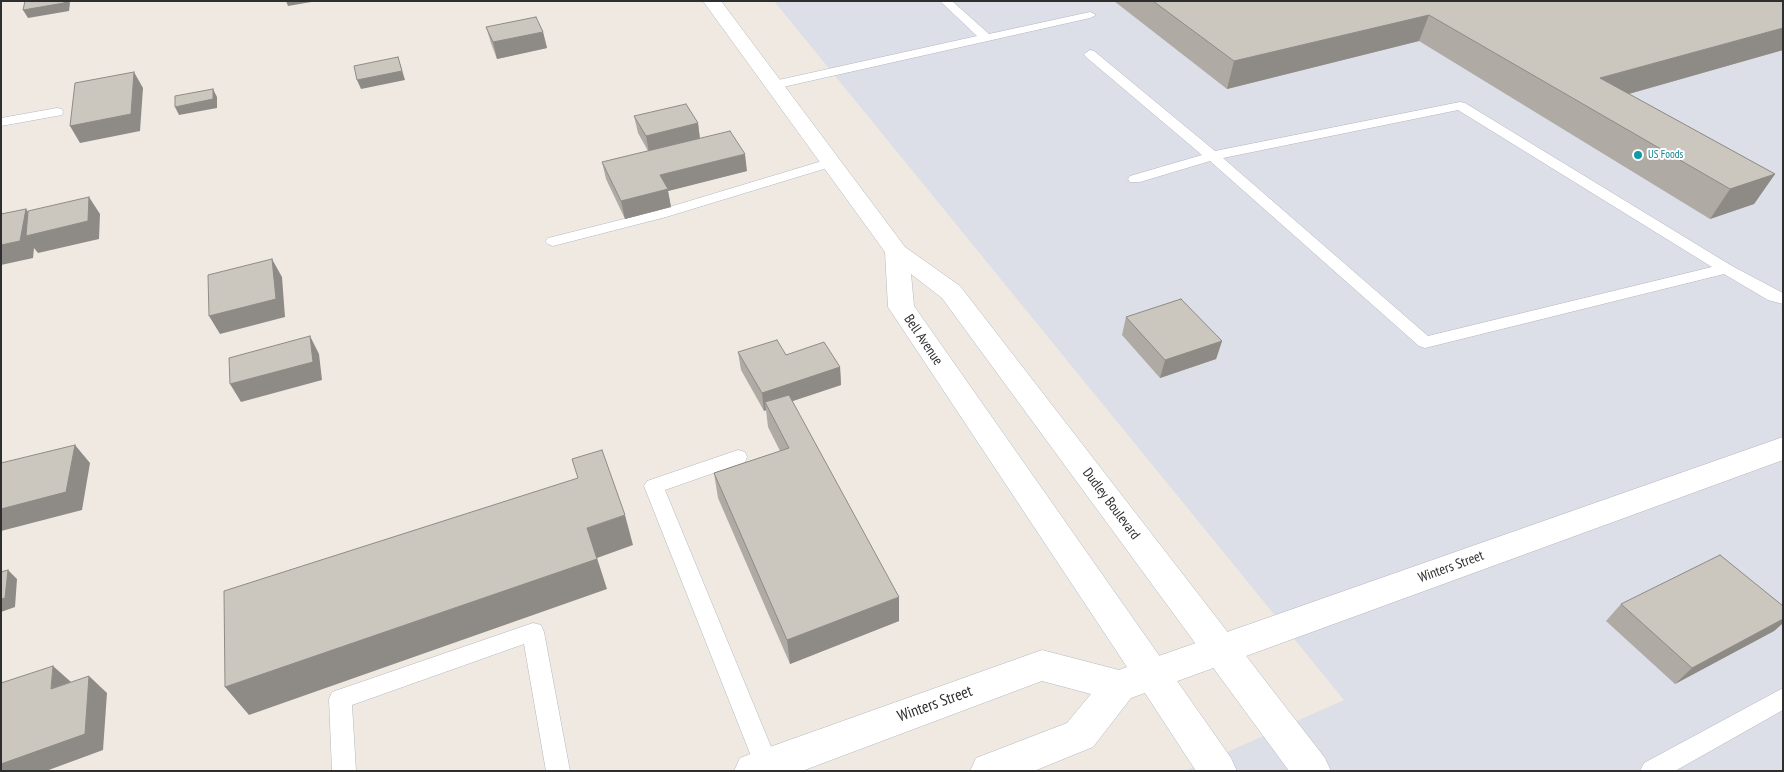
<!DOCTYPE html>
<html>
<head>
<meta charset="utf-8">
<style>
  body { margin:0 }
  #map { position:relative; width:1784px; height:772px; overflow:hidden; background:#efe9e1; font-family:"PT Sans Narrow",sans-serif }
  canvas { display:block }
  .frame { position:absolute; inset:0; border:2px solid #2e2e2e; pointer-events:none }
</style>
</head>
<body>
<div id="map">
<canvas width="1784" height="772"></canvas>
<div class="frame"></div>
</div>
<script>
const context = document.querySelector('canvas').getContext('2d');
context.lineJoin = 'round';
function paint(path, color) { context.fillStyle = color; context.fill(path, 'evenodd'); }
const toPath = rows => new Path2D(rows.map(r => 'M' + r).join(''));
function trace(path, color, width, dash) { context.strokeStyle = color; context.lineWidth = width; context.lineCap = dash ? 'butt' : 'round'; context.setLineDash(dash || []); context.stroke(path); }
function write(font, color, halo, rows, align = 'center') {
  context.font = font + ' "PT Sans Narrow",sans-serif'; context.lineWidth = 4; context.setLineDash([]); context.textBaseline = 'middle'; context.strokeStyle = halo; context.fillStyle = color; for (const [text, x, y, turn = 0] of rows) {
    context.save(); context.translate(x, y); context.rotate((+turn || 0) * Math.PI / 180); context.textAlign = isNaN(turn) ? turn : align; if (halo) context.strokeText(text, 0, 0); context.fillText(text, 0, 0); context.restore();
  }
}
paint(toPath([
  [774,1,1783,1,1783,771,1185,771,1344,700]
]), '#dcdee8');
const service = toPath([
  [940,1,952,1,989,34,1090,12,1096,15,1090,18,774,89,768,85,774,81,977,36,940,1],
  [1090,50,1094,51,1215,151,1460,102,1465,103,1732,266,1783,293,1783,304,1768,300,1724,274,1425,348,1419,346,1210,161,1140,182,1130,182,1128,179,1130,176,1202,155,1086,57,1084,54,1090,50],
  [1458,110,1712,267,1428,336,1223,158,1458,110],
  [57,108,62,109,63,112,62,115,1,126,1,118,57,108],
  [832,158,839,162,837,165,666,217,553,246,548,244,545,241,548,238,656,211,832,158],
  [738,450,745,452,747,457,745,462,665,490,779,766,777,771,757,771,644,486,647,481,738,450],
  [533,623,541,625,544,632,570,771,546,771,524,644,352,705,356,771,332,771,329,699,332,692,533,623],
  [1783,688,1783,710,1675,771,1640,771,1644,763,1783,688]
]);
const tertiary = toPath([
  [1783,437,1783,460,1153,690,1141,685,1136,674,1141,663,1153,658,1783,437]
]);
const secondary = toPath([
  [703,1,721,1,905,247,960,286,1325,758,1331,771,1289,771,942,298,911,274,914,306,1231,758,1237,771,1196,771,1145,693,1131,698,1093,747,1034,771,970,771,976,758,1067,723,1091,694,1042,681,802,771,734,771,740,758,753,753,1042,650,1119,670,1127,667,888,307,885,252,703,1]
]);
trace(service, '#b4b7c1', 1);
trace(tertiary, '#b4b7c1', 1);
trace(secondary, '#b4b7c1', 1);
paint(service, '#fff');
paint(tertiary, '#fff');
paint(secondary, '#fff');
paint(toPath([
  [1114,1,1783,1,1783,50,1629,94,1775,174,1754,204,1710,219,1419,41,1227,89],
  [486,27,543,32,547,48,497,59,491,43],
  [634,116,698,123,700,139,747,171,668,191,671,207,625,219,606,179,602,162,648,151,638,133],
  [1126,317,1222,341,1216,359,1160,378,1122,335],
  [738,352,786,355,840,367,841,385,792,401,899,621,790,664,718,498,714,473,780,451,768,427,766,410,764,411,741,370],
  [1621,604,1783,606,1783,623,1774,631,1675,684,1606,621]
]), '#afaba4');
paint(toPath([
  [64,1,69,1,70,3,69,11,28,18,23,10],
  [286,1,317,1,288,6],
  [1429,15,1419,41,1227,89,1234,61],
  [1783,28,1783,50,1586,106,1600,78],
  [543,32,547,48,497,59,493,42],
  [398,57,405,80,361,89,357,80],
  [134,72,143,88,140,131,80,143,70,126],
  [213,89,217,97,217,108,179,115,175,107],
  [698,123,700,140,649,153,646,136],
  [745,154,747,171,668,191,671,207,625,219,621,201,660,175],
  [1775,174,1754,204,1710,219,1730,189],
  [89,197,100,214,99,239,38,253,34,248,33,258,1,265,1,245,26,209,38,226],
  [272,259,282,277,285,317,220,334,209,316],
  [310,336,319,354,322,380,241,402,230,384],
  [1222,341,1216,359,1160,378,1165,360],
  [840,367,841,385,769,409,765,402,766,410,764,411,762,393],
  [75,445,90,463,82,510,1,531,1,509],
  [625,515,633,545,597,558,607,589,249,715,225,687,587,528],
  [8,570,17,579,15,607,1,612,1,599],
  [899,597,899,621,790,664,787,640],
  [1783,619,1783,623,1774,631,1675,684,1692,668],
  [53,666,71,682,51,689],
  [89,676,107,693,103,750,46,771,1,771,1,764]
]), '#8e8b86');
const building = toPath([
  [25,1,64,1,64,3,23,10,25,1],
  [1153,1,1783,1,1783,28,1600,78,1775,174,1730,189,1429,15,1234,61,1153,1],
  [536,17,543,32,493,42,486,27,536,17],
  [398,57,402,71,357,80,354,66,398,57],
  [134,72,131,114,70,126,75,83,134,72],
  [213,89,213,99,175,107,175,96,213,89],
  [686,104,698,123,646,136,634,116,686,104],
  [730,131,745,154,660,175,668,189,621,201,602,162,730,131],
  [89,197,88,221,26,236,28,211,89,197],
  [26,209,20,241,1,245,1,214,26,209],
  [272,259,276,299,209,316,208,275,272,259],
  [1181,299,1222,341,1165,360,1126,317,1181,299],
  [310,336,313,362,230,384,229,358,310,336],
  [777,340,786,355,824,342,840,367,762,393,738,352,777,340],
  [789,395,899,597,787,640,714,473,789,448,765,402,789,395],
  [75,445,66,492,1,509,1,463,75,445],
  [602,450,625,515,587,528,597,559,225,687,224,591,578,478,572,459,602,450],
  [1720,555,1783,606,1783,619,1692,668,1621,604,1720,555],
  [8,570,5,598,1,599,1,572,8,570],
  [53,666,51,689,89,676,85,734,1,764,1,683,53,666]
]);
paint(building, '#cbc7bf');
trace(building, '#8e8b86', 1);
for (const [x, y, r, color] of [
  [1638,155,5,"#0f9aa8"]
]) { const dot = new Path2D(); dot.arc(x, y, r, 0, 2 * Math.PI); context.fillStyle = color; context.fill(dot); trace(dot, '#fff', 2); }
write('11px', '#0d838f', '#fff', [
  ["US Foods",1648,155]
], 'left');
write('14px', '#2e2e2e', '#fff', [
  ["Bell Avenue",923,340,56],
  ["Dudley Boulevard",1111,504,53],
  ["Winters Street",1451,567,-20]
]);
write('16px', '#2e2e2e', '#fff', [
  ["Winters Street",935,704,-20]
]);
</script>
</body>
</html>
